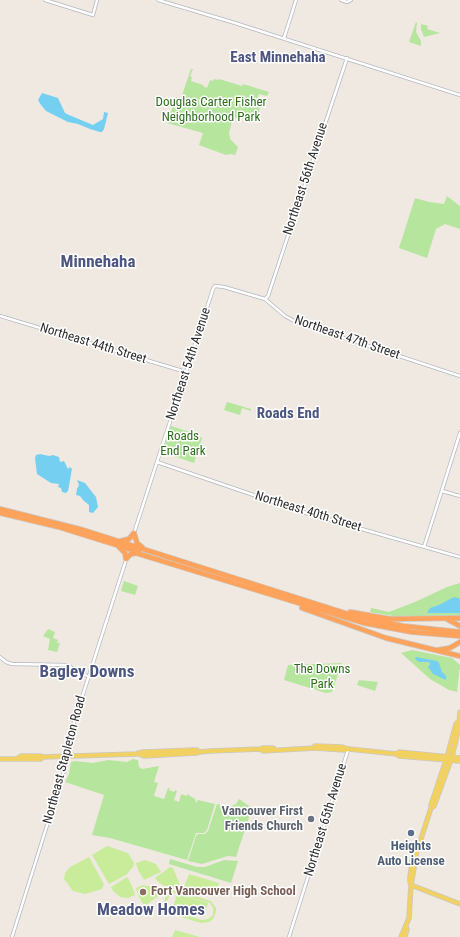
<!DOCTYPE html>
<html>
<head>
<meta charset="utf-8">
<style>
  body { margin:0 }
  canvas { display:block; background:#efe9e1 }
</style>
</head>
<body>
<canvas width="460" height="937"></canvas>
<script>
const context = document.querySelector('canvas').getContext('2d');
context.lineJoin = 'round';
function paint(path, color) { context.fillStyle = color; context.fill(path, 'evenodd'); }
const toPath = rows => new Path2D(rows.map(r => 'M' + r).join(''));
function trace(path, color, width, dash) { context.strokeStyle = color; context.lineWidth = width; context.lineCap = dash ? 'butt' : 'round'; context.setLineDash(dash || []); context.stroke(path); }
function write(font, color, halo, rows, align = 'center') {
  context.font = font + ' "Roboto Condensed",sans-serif'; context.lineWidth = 3; context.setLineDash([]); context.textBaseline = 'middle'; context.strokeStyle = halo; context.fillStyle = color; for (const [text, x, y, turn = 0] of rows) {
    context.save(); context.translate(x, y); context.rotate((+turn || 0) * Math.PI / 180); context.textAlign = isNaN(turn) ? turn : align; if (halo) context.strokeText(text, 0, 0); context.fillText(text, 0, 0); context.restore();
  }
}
paint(toPath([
  [416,22,417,23,416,32,421,41,421,46,409,42],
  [421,24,428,26,427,29,440,33,424,37,421,29],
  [191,69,193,69,190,76,192,77,191,81,203,85,203,86,207,88,210,80,213,81,214,79,218,80,219,79,242,86,243,84,269,92,267,96,259,94,255,106,260,108,256,121,241,116,237,117,232,121,229,133,230,139,238,147,235,155,231,154,226,155,199,145,203,133,167,123,176,97,181,98],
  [447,196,460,206,460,229,445,224,436,229,427,258,399,248,415,198,429,202,444,204],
  [227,402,251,409,251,411,242,408,240,415,224,410],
  [171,426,193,433,202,438,194,463,171,455,172,454,163,451],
  [124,581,138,586,135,595,121,591],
  [460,583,460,616,393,616,370,612,371,608,389,612,415,602,447,587],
  [48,629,55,632,53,638,58,640,57,643,60,643,57,652,48,650,50,639,43,636],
  [412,650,452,658,460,665,457,692,449,690,430,679,401,653],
  [342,663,332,692,326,693,284,680,288,665],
  [359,680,378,682,375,691,357,685],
  [133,759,138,760,139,767,142,769,159,766,154,782,158,783,154,796,164,799,168,788,170,788,169,790,174,792,175,790,177,791,174,800,179,802,181,794,187,796,187,794,195,799,196,803,198,800,215,804,207,830,204,833,196,833,187,860,110,838,92,835,104,795,65,782,69,774,71,762,75,761,93,763,108,760,127,762],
  [239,799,252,808,236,857,228,856,202,864,188,861,196,836,198,834,205,834,208,831,217,804,229,807,236,804],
  [170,859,197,867,205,867,224,860,238,861,231,883,169,864]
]), '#b6e59e');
paint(toPath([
  [107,846,128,853,134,863,133,867,126,875,109,884,92,855],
  [89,857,104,884,102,889,85,894,73,891,64,879,65,873,70,867],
  [145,860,156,864,161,872,144,880,138,870,136,863],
  [170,867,173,868,180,885,176,887,164,886,157,881,155,878],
  [189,874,219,883,215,897,184,887],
  [127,877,128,878,132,886,135,895,128,898,120,897,113,891,111,887],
  [143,885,153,887,161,894,146,905,143,904,138,895,136,888],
  [175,890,211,901,216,908,216,912,213,919,209,922,201,923,161,911,162,908,166,909,164,905,165,897,168,894],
  [175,893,210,903,213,908,213,915,208,919,202,920,170,910,167,905,167,901,170,896],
  [177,894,208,903,204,917,173,908],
  [175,930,200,937,172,937]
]), '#c9ec9a');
paint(toPath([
  [42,93,58,98,65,113,69,115,93,125,103,119,104,112,108,113,104,129,102,132,100,132,90,129,78,124,68,122,46,111,41,105,38,100],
  [40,454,49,456,53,455,59,457,60,462,64,461,68,469,70,467,72,469,68,491,66,493,62,492,61,488,58,487,59,484,51,483,37,474,35,458,36,455],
  [77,480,85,483,96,497,98,507,93,513,89,512,89,505,84,501,80,496,76,495,77,489,79,485],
  [455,597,460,599,460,613,427,613,430,608,439,605,452,598],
  [416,657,437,661,439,663,442,672,446,676,446,680,433,674,428,667,430,664,429,662,419,662,415,659]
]), '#75cff0');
const minor = toPath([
  [45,0,93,15,97,0],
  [158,0,235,23,460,95],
  [341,0,347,2,351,0],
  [284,38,296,0],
  [265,299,268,296,347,58],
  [0,316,186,372],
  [157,462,309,514,460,557],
  [442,491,460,496],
  [134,533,213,289,215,286,224,287,265,299,285,316,296,322,460,376],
  [424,547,460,433],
  [0,657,6,662,12,664,67,665,89,677],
  [12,937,65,768,69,738,126,560],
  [289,937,348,750]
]);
const major = toPath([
  [315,746,342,747,348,749],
  [260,749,263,748,273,748],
  [139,754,144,756,197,753,199,752,211,751,260,749,263,751,315,748,344,750,349,749,397,754,399,752,460,758],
  [397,754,399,756,460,761],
  [18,758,21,756,41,756,42,757],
  [0,759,41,759,42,757,136,754,143,752,194,750,197,750,199,752],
  [431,808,431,805,447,757,456,724,459,721],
  [411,885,410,882,410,877,413,856,416,854,431,808,434,806,452,757,459,727,460,712],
  [411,885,460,904],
  [401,937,409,918,411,885,416,857,416,854],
  [405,937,407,929,406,927]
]);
const highway = toPath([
  [0,509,83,530,354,616,403,626,460,632],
  [0,513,59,527,139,552],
  [134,533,137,543,142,547],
  [121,541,129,539,134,533],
  [119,547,125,553,126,559],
  [126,559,131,554,136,553,364,623,412,632,460,636],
  [302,608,386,638,460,656],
  [350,612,390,619,460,618],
  [447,619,460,626],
  [438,650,450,648,460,642]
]);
trace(minor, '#b4b7c1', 4);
trace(major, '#c9c9c9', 5.5);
trace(highway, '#c9c9c9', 6);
trace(minor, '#fff', 2.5);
trace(major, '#f2d163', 4);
trace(highway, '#ffa35c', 4.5);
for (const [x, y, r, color] of [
  [311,819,4,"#6b7280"],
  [411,833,4,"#5c6f8a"],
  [143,892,4,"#8d6e63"]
]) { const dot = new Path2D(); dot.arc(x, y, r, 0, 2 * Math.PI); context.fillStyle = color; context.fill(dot); trace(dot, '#fff', 1.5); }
write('13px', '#2c6e1b', '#fff', [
  ["Douglas Carter Fisher",211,103],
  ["Neighborhood Park",211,118],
  ["Roads",183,437],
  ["End Park",183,452],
  ["The Downs",322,670],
  ["Park",322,685]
]);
write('13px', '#2e2e2e', '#fff', [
  ["Northeast 56th Avenue",306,179,-72],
  ["Northeast 47th Street",347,338,19],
  ["Northeast 44th Street",93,344,17],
  ["Northeast 54th Avenue",189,364,-72],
  ["Northeast 40th Street",308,512,17],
  ["Northeast Stapleton Road",65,760,-75],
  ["Northeast 65th Avenue",326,820,-73]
]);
write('bold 13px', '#5b616d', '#fff', [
  ["Vancouver First",303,812],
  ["Friends Church",303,827]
], 'right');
write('bold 13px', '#4e5e75', '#fff', [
  ["Heights",411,847],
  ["Auto License",411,862]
]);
write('bold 13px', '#785e54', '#fff', [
  ["Fort Vancouver High School",151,892]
], 'left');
write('bold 15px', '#4d5680', '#fff', [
  ["East Minnehaha",278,58],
  ["Roads End",288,414]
]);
write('bold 17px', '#4d5680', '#fff', [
  ["Minnehaha",98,263],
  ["Bagley Downs",87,673],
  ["Meadow Homes",151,911]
]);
</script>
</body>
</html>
